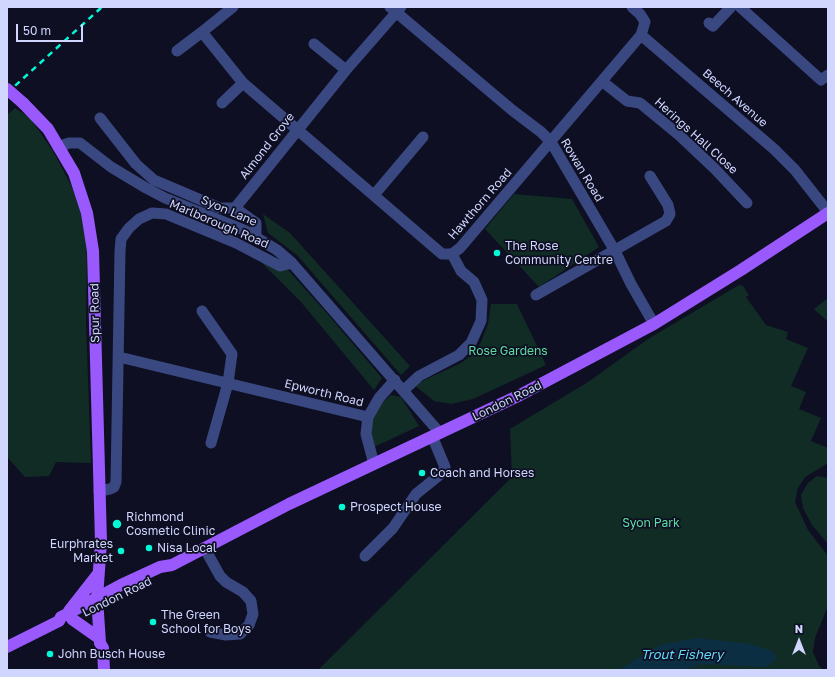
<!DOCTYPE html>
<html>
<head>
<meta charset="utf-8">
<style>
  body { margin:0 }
  #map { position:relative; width:835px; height:677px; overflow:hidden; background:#0e0f22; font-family:"Golos Text",sans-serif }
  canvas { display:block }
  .frame { position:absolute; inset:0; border:8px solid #d0d6fe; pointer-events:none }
  .north { position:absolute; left:779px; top:621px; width:40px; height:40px; -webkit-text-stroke:3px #0e0f22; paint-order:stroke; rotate:0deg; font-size:11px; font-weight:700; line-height:16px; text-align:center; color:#d0d6fe }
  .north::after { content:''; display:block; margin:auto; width:14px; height:18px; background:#d0d6fe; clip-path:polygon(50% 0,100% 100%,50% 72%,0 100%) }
  .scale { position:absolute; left:16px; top:24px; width:67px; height:18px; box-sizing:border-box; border:2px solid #d0d6fe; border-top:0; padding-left:5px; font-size:12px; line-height:14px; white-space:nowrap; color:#d0d6fe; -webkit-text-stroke:3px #0e0f22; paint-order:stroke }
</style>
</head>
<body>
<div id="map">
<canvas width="835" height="677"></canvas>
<div class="frame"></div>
<div class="north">N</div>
<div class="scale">50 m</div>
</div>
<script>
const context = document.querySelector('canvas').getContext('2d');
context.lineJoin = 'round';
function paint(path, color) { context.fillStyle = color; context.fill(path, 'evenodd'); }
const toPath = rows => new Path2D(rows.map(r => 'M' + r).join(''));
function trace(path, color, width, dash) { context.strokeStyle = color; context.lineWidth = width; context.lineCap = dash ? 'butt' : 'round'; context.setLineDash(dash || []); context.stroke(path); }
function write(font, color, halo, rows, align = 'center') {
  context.font = font + ' "Golos Text",sans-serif'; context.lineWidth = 3.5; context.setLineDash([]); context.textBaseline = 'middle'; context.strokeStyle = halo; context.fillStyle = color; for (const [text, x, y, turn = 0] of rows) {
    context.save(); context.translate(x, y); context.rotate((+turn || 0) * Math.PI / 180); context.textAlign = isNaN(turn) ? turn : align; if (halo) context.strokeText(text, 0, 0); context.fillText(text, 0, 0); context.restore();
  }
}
paint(toPath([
  [15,108,30,118,53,151,71,185,80,206,87,247,86,323,91,463,56,462,49,476,25,477,7,457,7,115],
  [514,194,572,199,599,247,539,287,485,229],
  [263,214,290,233,410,366,401,375,297,255,268,233],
  [260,261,288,270,325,311,382,378,374,390,301,302],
  [739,285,743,286,749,295,746,297,766,325,788,332,786,339,808,348,791,386,806,392,799,409,821,418,811,441,828,448,828,463,805,477,798,488,795,502,808,530,828,556,828,606,815,638,813,652,819,666,824,670,318,670,512,477,510,429,588,382,648,339],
  [828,298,828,322,814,309],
  [491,304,517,304,546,365,473,399,451,404,434,401,414,385,461,363,474,353,481,342,488,324],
  [391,395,401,397,419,426,374,447,370,431,370,423,376,408],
  [817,476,828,478,828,544,812,525,803,508,801,495,808,483]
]), '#112c25');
paint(toPath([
  [697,638,751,644,772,651,777,659,767,667,703,664,684,670,618,670,660,645]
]), '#0c2e43');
trace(toPath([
  [233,7,202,32,243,83,442,254,452,254,460,248,641,35],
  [390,7,512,110,541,132,551,142,615,251,631,284,654,324],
  [632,7,640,14,645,22,641,35,774,149,795,170,828,212],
  [740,7,821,80,828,75],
  [709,23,713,26,731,7],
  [314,44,346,70],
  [177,51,202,32],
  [603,82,627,101,640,103,679,135,715,169,747,203],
  [222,103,243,83],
  [100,118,136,164,154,180,220,208,235,208],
  [58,147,69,143,80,143,111,167,146,188,165,198,244,230,277,250,292,263,439,432],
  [374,195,423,137],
  [256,237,256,223,235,208,346,70,401,7],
  [536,295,666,221,670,214,668,205,650,176],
  [202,311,232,354,228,383,211,443],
  [119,357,368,417],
  [404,390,419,376,459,355,471,343,481,321,482,300,474,282,461,271,452,254],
  [374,464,366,434,368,417,379,398,395,380],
  [99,491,110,489,114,487,116,482,120,251,121,239,129,228,139,219,152,213,166,214,236,243,280,266,292,263],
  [205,549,220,576,226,582,243,592,251,601,253,614,249,625,240,634,226,635,210,632],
  [365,556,393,528,416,494,442,473,445,467,432,436]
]), '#3a4881', 11);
trace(toPath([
  [23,103,48,129,74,173,87,213,93,251,101,542,97,598,100,643,103,648,104,670],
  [69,611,98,574],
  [72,619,99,638],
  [7,647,59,621,61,617,67,614,121,585,160,567,172,565,289,504,520,395,654,324,741,270,828,213]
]), '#9959fd', 12);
trace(toPath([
  [7,93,102,7]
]), '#04f7d6', 2.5, [6, 5]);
trace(toPath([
  [7,89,23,103]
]), '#9959fd', 12);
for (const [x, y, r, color] of [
  [497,253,4,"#04f7d6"],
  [422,473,4,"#04f7d6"],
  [342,507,4,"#04f7d6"],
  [117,524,5,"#04f7d6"],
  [149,548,4,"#04f7d6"],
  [121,551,4,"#04f7d6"],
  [153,622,4,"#04f7d6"],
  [50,654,4,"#04f7d6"]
]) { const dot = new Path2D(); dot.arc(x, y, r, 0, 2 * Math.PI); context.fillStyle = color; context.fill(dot); trace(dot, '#0e0f22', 1.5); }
write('12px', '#d0d6fe', '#0e0f22', [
  ["Beech Avenue",735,98,41],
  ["Herings Hall Close",696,136,42],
  ["Almond Grove",267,146,-52],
  ["Rowan Road",582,170,59],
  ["Hawthorn Road",480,204,-49],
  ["Syon Lane",229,211,23],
  ["Marlborough Road",219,224,23],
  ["Spur Road",95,313,-91],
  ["Epworth Road",324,393,14],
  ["London Road",507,401,-26],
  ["London Road",117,597,-26]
]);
write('12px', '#d0d6fe', '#0e0f22', [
  ["The Rose",505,246],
  ["Community Centre",505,260],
  ["Coach and Horses",430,473],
  ["Prospect House",350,507],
  ["Richmond",126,517],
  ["Cosmetic Clinic",126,531],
  ["Eurphrates",113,544,"right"],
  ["Market",113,558,"right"],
  ["Nisa Local",157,548],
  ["The Green",161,615],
  ["School for Boys",161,629],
  ["John Busch House",58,654]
], 'left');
write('12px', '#5ddd9f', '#0e0f22', [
  ["Rose Gardens",508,351],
  ["Syon Park",651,523]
]);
write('italic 13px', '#60d9fd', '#0e0f22', [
  ["Trout Fishery",682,655]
]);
</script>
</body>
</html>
